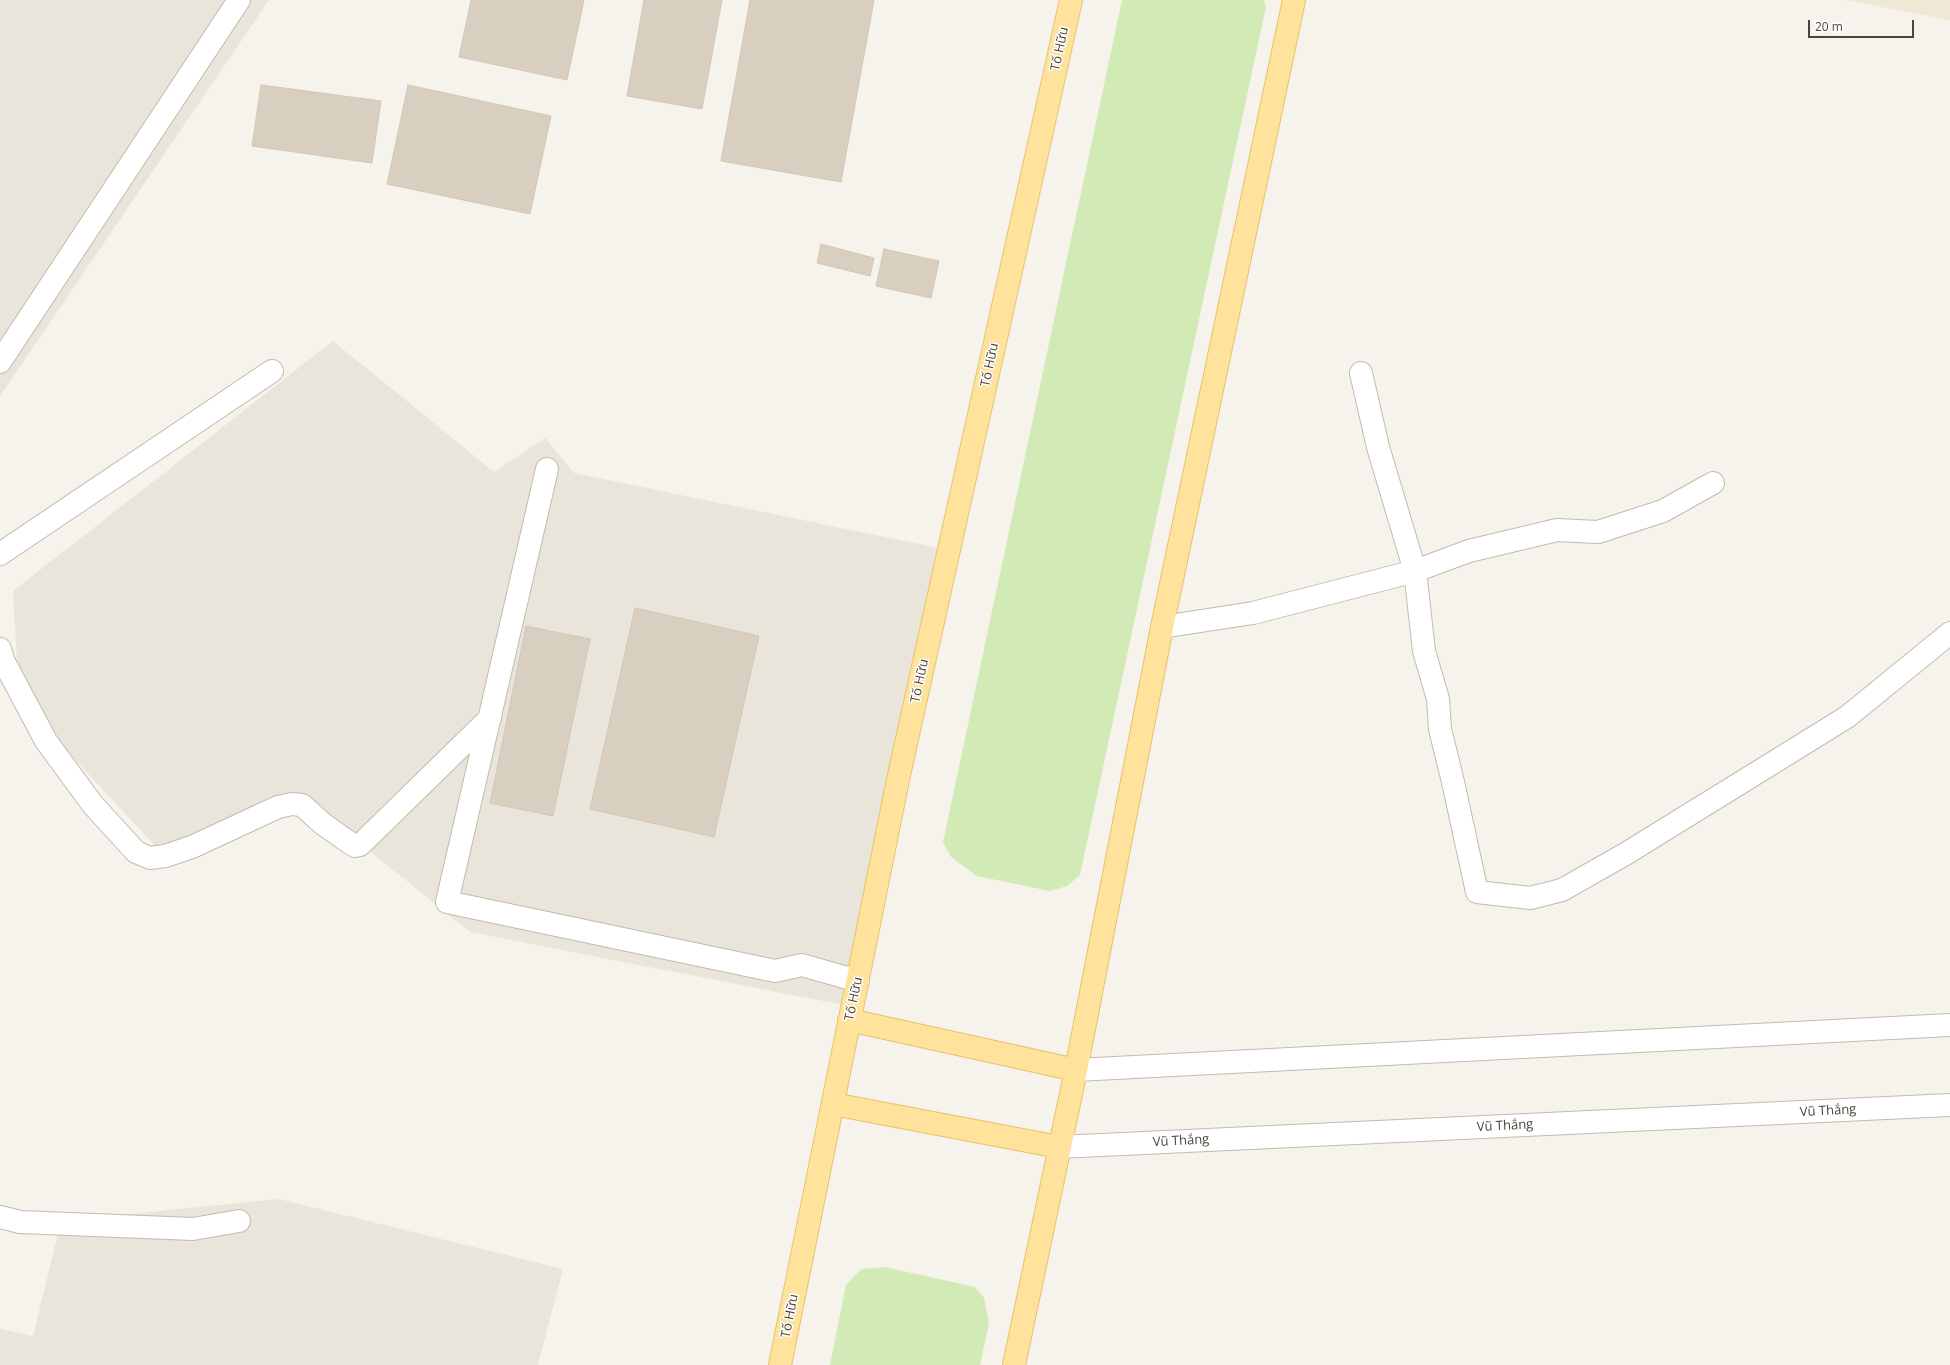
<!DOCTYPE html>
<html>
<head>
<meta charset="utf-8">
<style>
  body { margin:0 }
  #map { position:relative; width:1950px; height:1365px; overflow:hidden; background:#f6f3ec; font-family:"Open Sans",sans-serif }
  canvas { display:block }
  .scale { position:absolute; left:1808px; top:20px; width:106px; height:18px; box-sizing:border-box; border:2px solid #4b4439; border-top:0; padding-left:5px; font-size:12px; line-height:14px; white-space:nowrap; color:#4b4439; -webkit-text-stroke:3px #fff; paint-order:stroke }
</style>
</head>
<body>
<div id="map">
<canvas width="1950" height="1365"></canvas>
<div class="scale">20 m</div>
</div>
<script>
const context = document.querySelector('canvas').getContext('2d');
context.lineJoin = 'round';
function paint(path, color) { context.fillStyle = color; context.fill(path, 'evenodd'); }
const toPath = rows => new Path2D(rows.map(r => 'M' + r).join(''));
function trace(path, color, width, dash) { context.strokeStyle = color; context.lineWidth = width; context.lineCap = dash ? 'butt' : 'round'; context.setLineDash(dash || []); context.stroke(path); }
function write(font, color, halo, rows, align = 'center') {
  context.font = font + ' "Open Sans",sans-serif'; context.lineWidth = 3; context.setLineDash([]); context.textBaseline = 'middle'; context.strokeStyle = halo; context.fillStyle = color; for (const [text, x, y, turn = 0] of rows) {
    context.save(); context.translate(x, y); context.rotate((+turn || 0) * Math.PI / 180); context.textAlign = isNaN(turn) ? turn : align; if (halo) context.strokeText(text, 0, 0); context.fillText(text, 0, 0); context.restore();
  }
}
paint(toPath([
  [0,0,269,0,0,396],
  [333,341,494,472,545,438,574,473,948,550,859,1008,470,932,296,792,157,848,19,699,13,591],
  [279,1199,563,1269,538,1365,0,1365,0,1329,33,1336,61,1221]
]), '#eae5da');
paint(toPath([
  [1845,0,1950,0,1950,20]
]), '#efe8d6');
paint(toPath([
  [1122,0,1264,0,1266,7,1080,875,1067,886,1050,891,977,876,951,857,943,842],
  [885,1267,975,1287,984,1298,989,1323,980,1365,830,1365,846,1285,861,1269]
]), '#d2eab5');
const building = toPath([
  [471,0,584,0,567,80,459,57,471,0],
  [644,0,722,0,702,109,627,96,644,0],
  [750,0,874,0,841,182,721,161,750,0],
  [261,85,381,101,372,163,252,146,261,85],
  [408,85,551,116,530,214,387,184,408,85],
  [821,244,874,258,870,276,817,263,821,244],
  [884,249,939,261,931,298,876,286,884,249],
  [635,608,759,636,714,837,590,809,635,608],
  [526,626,590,639,553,816,490,803,526,626]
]);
paint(building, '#d8cfc1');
trace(building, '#d3c7b4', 1);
const minor = toPath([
  [0,362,239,0],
  [1361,373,1378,447,1415,571,1424,651,1438,699,1440,729,1453,782,1477,892,1530,898,1562,890,1627,853,1847,717,1950,633],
  [547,469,447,902,775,971,802,965,858,981],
  [0,554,272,371],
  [1162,627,1253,613,1415,571,1469,551,1557,530,1598,532,1663,511,1713,483],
  [0,649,4,662,46,741,93,805,136,852,150,858,165,856,192,847,278,807,292,804,302,805,323,824,350,843,355,846,360,845,490,718],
  [1076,1070,1950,1025],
  [1059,1147,1950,1105],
  [0,1217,20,1222,193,1229,239,1221]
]);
const major = toPath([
  [849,1020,1076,1070],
  [833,1104,1059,1147],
  [780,1365,899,775,1071,0],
  [1014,1365,1076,1070,1162,627,1294,0]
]);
trace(minor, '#c2bbae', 24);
trace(major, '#e6c16a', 24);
trace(minor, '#fff', 22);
trace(major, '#ffe39c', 22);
write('13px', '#4b4439', '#fff', [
  ["Tố Hữu",1060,49,-78],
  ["Tố Hữu",990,365,-78],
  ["Tố Hữu",920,681,-78],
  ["Tố Hữu",854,999,-78],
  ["Vũ Thắng",1828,1111,-3],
  ["Vũ Thắng",1505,1126,-3],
  ["Vũ Thắng",1181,1141,-3],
  ["Tố Hữu",790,1316,-79]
]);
</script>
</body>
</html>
